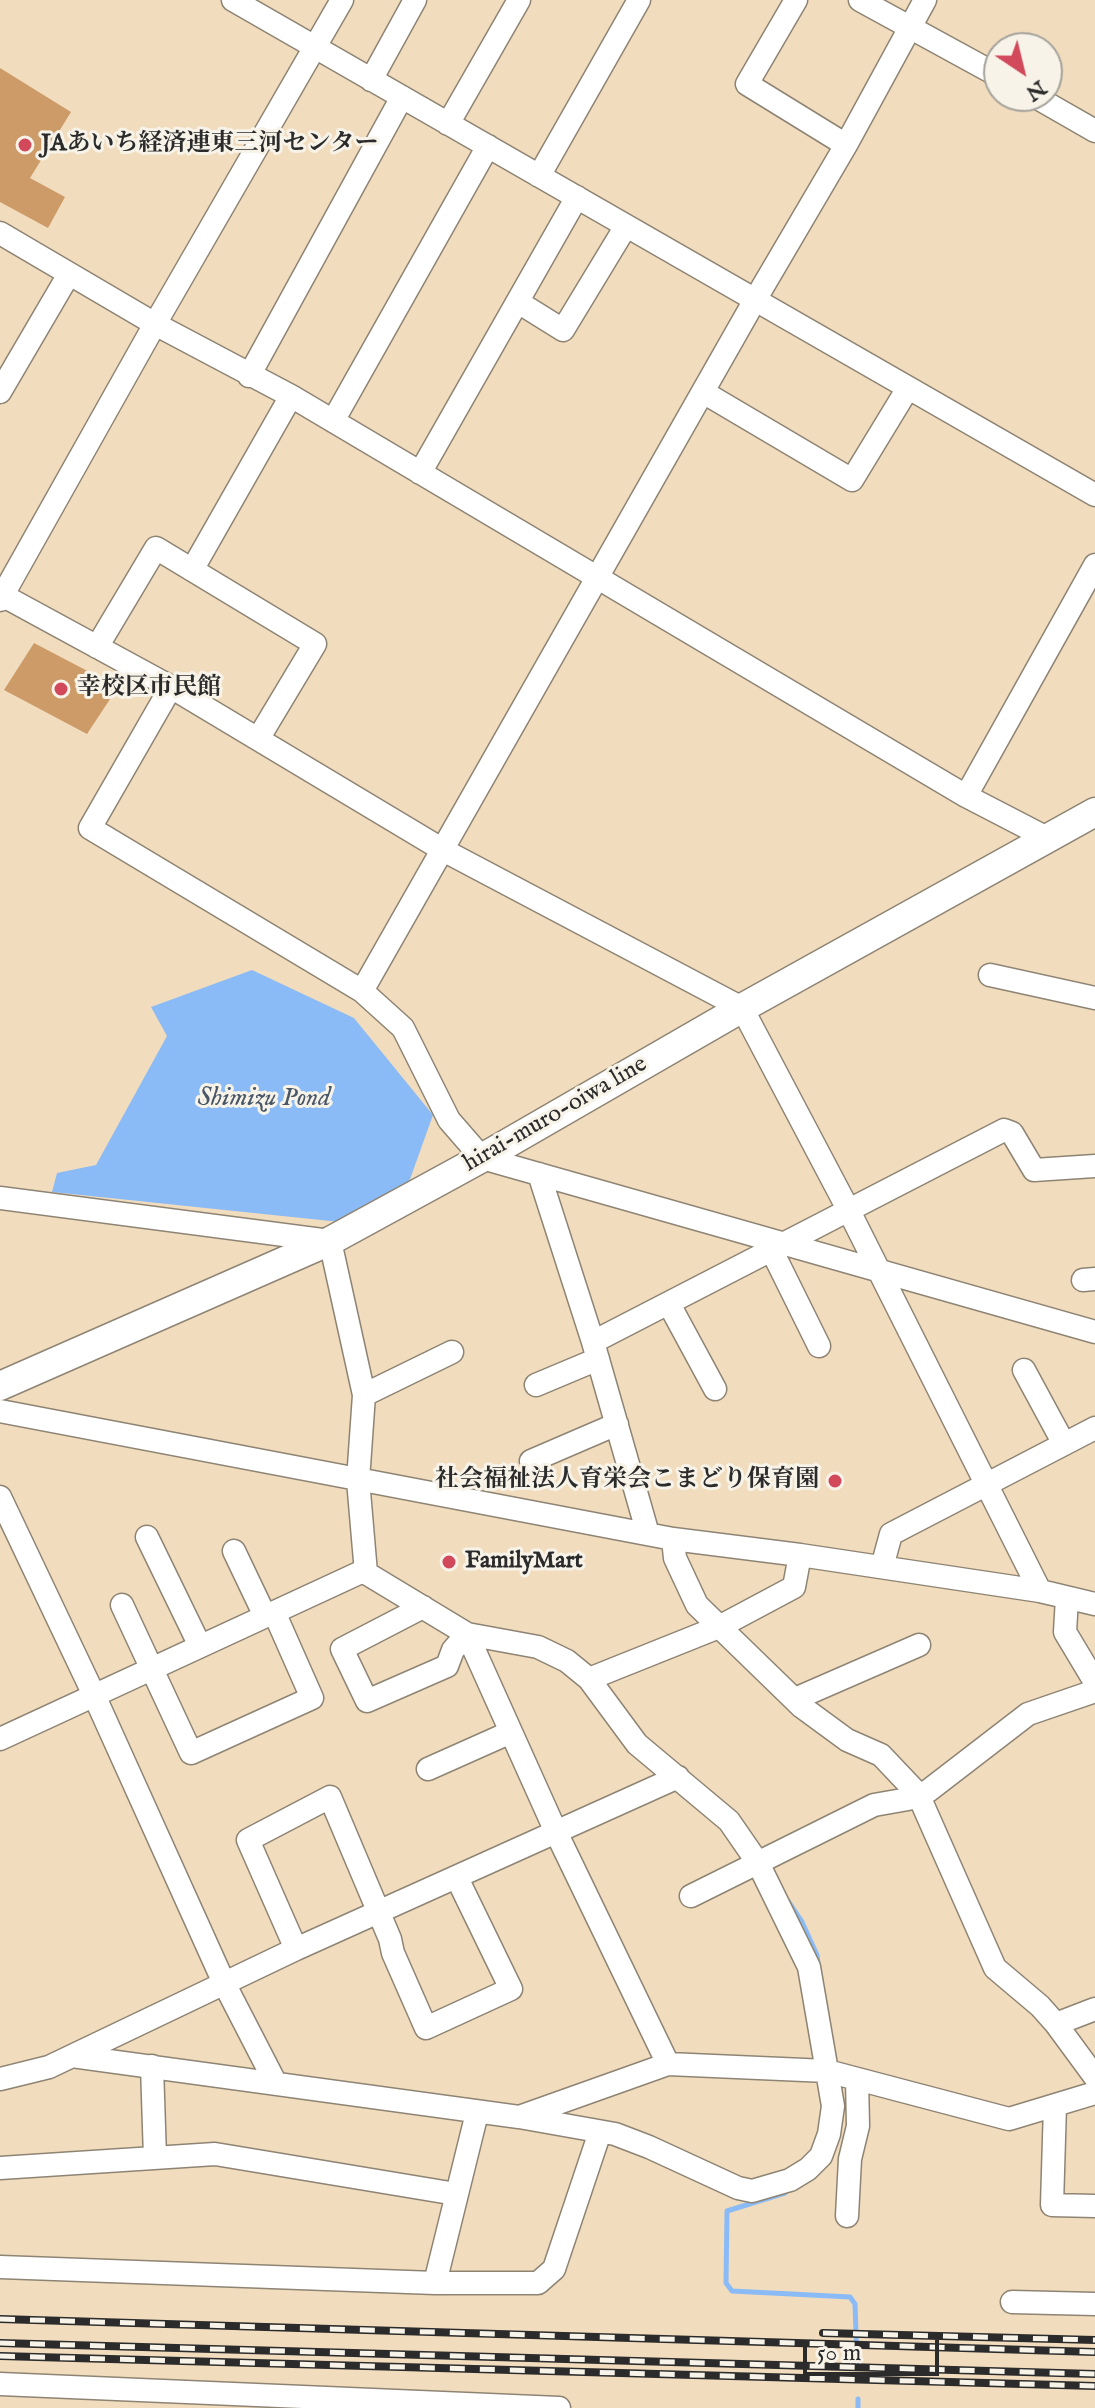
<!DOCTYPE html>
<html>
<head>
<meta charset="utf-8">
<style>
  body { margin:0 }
  #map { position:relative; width:1095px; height:2408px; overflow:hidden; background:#f2dcbe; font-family:"IM FELL English",serif }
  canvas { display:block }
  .north { position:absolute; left:983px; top:32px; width:80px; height:80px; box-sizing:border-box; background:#f7f3e8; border:2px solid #a5a39c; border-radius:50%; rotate:145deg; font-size:22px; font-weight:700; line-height:32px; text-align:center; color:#2b2b2b }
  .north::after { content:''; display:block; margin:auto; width:28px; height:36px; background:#d1495b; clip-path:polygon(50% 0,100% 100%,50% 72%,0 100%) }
  .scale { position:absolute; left:803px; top:2340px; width:136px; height:36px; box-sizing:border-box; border:4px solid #2b2b2b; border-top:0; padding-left:10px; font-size:24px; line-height:28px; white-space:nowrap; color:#2b2b2b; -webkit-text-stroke:6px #f7f3e8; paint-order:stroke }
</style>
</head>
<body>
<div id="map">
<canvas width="1095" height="2408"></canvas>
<div class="north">N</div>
<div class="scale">50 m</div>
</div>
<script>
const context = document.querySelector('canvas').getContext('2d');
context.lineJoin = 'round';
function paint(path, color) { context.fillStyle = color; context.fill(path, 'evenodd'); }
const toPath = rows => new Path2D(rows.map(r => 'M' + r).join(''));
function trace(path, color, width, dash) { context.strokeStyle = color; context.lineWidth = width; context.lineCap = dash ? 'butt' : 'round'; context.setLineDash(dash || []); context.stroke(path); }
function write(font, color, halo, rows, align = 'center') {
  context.font = font + ' "IM FELL English","Noto Serif JP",serif'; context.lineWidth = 6; context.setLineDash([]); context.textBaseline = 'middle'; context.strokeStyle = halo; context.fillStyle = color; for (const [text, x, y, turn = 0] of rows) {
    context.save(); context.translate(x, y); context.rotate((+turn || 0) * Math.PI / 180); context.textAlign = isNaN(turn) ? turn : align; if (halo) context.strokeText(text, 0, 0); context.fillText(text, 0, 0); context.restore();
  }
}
paint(toPath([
  [252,970,354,1018,433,1115,409,1182,340,1222,52,1192,57,1173,96,1165,167,1036,151,1007]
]), '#8abbf6');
trace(toPath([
  [788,1901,802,1922,817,1955,818,1963],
  [785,2193,727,2211,726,2283,732,2291,850,2297,855,2304,857,2362],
  [858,2399,858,2408]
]), '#8abbf6', 5);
paint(toPath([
  [0,68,71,112,30,178,65,197,48,228,0,202],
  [34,643,118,687,87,734,4,690]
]), '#cc9b68');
const minor = toPath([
  [233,0,1095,495],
  [796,0,747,84,846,145],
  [860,0,999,76],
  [371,80,415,0],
  [1034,96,1095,131],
  [448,124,519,0],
  [539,176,639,0],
  [0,233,155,324,291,396,966,796,1049,839],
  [518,302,563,330,626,226],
  [249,376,402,97],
  [0,392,69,274],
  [703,392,852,480,908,388],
  [333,421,488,146],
  [420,473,577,197],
  [192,570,291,396],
  [0,594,171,687,443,850,742,1008,849,1211,1040,1591],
  [0,600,155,324,342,0],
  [97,647,156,548,315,644,258,739],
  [171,687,90,828,362,991,403,1028,449,1120,482,1158,1095,1332],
  [966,796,1095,565],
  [990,975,1095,998],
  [362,991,755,300,846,145,925,0],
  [539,1174,593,1342,648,1534],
  [0,1198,330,1241,364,1395,358,1480,366,1573],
  [772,1251,819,1346],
  [1083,1280,1095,1279],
  [669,1304,715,1389],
  [593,1342,1004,1130,1012,1133,1034,1170,1095,1166],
  [1024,1370,1064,1444],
  [536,1385,598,1359],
  [364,1395,452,1352],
  [0,1411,673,1539,800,1555,1040,1591,1095,1604],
  [531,1461,617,1424],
  [0,1497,94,1695,224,1983,275,2082],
  [147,1537,200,1646],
  [673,1539,675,1558,697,1605,802,1707,847,1740,881,1755,918,1794,995,1968,1040,2006,1056,2024,1095,2077],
  [234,1551,265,1616],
  [882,1567,891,1534,1095,1428],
  [1067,1598,1065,1632,1095,1682],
  [122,1605,191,1753,312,1698,274,1612],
  [423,1607,342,1649,367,1701,447,1666,453,1650,467,1634,556,1832,668,2064],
  [589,1679,719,1627,794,1587,800,1555],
  [795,1699,919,1645],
  [0,1739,359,1573,366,1573,467,1634,538,1647,567,1661,589,1679,637,1744,729,1821,758,1863,809,1967,833,2106,829,2134,821,2156,808,2169,790,2180,752,2191,738,2188,649,2147,615,2134,519,2117,72,2056],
  [428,1769,511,1732],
  [691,1896,874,1805,908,1799,928,1791,1028,1714,1095,1691],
  [296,1949,248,1840,330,1797,390,1939,393,1953,426,2028,511,1989,457,1878],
  [1056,2024,1095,2009],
  [152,2066,155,2158],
  [0,2079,49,2067,296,1949,678,1777],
  [1055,2105,1052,2205,1095,2206],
  [519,2117,668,2064,827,2071,1009,2119,1095,2093],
  [0,2168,215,2154,456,2194],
  [847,2216,850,2159,858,2126,857,2079],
  [0,2267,435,2283,538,2283,554,2269,600,2132],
  [435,2283,477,2113],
  [1012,2302,1095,2304],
  [0,2384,559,2408]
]);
const major = toPath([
  [0,1386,330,1241,482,1158,742,1008,1095,812]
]);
trace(minor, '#8e8474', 25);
trace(major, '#8e8474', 31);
trace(minor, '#fff', 22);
trace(major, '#fff', 28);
const rail = toPath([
  [0,2319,1095,2352],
  [823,2333,1095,2340],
  [0,2343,1095,2374],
  [0,2356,1095,2386]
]);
trace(rail, '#2b2b2b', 8);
trace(rail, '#f7f3e8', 5, [15]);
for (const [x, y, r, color] of [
  [25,145,8,"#d1495b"],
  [61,689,8,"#d1495b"],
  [835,1481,8,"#d1495b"],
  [449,1562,8,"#d1495b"]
]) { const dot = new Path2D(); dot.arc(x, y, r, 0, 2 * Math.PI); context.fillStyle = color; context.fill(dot); trace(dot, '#f7f3e8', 3); }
write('bold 24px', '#2b2b2b', '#f7f3e8', [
  ["JAあいち経済連東三河センター",41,145],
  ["幸校区市民館",77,689],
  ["社会福祉法人育栄会こまどり保育園",819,1481,"right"],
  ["FamilyMart",465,1562]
], 'left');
write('24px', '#2b2b2b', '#f7f3e8', [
  ["hirai-muro-oiwa line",556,1115,-30]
]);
write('italic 26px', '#485668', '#f7f3e8', [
  ["Shimizu Pond",264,1100]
]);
</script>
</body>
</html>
